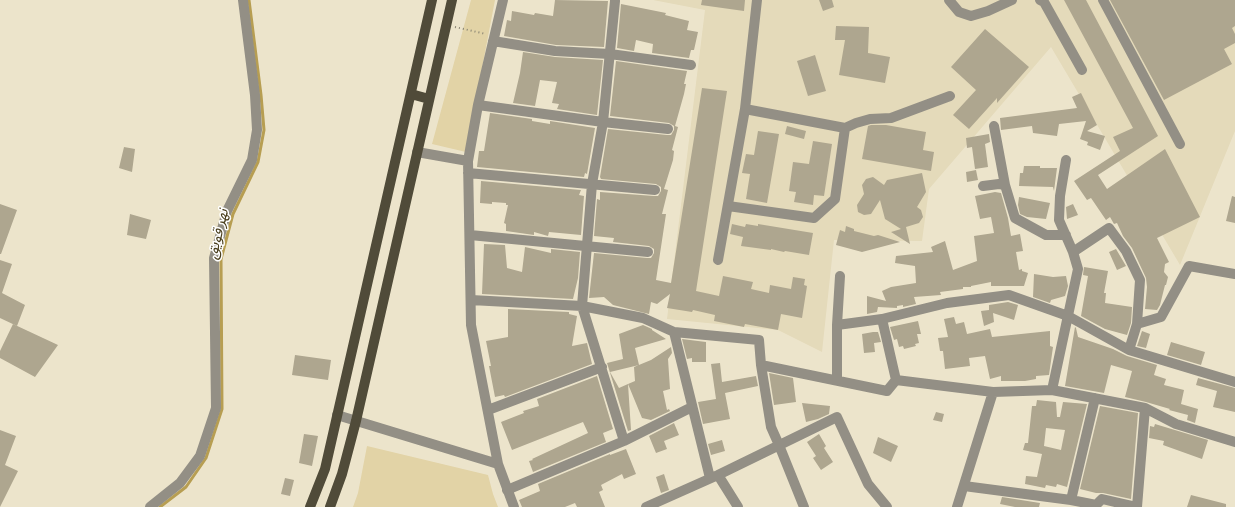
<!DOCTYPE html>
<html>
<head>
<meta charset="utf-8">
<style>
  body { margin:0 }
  canvas { display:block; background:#ece4cb }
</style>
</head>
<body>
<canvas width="1235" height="507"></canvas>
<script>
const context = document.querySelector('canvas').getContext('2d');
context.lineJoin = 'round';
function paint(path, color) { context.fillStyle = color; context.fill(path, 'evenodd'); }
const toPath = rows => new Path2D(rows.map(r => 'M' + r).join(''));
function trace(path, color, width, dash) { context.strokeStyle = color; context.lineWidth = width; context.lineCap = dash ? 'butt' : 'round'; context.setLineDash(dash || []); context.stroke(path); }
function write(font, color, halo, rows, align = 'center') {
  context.font = font + ' Manrope,"Noto Sans Arabic",sans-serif'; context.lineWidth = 3; context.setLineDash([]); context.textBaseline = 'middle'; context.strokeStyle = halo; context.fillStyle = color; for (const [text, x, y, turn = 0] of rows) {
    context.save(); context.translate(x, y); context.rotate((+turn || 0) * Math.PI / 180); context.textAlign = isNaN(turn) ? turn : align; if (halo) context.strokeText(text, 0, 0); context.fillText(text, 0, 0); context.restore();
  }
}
paint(toPath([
  [653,0,1235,0,1235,131,1180,265,1051,47,929,189,922,241,834,240,822,352,778,330,667,319,705,10]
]), '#e4daba');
paint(toPath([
  [471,0,495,0,466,152,432,144],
  [367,446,488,475,493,494,498,507,353,507,358,493]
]), '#e2d3a6');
trace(toPath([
  [160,507,186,487,206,458,222,409,221,259,233,214,258,162,264,130,261,95,249,0]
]), '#b79e52', 3);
paint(toPath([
  [555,0,608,1,604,47,556,45,504,36,507,20,511,21,512,11,534,15,535,13,553,16],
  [702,0,745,0,744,11,701,5],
  [819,0,832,0,834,7,823,11],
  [1064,0,1086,0,1158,136,1098,175,1107,189,1165,149,1200,217,1157,238,1169,262,1165,264,1164,272,1168,277,1166,285,1165,285,1160,305,1157,310,1145,309,1147,287,1146,278,1132,248,1123,236,1117,223,1114,224,1110,217,1106,220,1091,198,1087,200,1074,181,1120,151,1113,137,1133,128],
  [1110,0,1235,0,1235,26,1232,28,1235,34,1235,43,1224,49,1232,64,1164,100],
  [621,4,666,13,665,15,689,21,687,30,698,32,694,50,691,50,689,58,652,53,653,44,636,40,634,51,617,48],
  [836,26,869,27,868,53,890,57,885,83,839,75,845,40,835,40],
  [985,29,1029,67,997,103,997,98,969,129,953,115,976,90,951,67],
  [523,52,555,57,603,60,597,115,557,109,559,104,552,103,557,82,540,80,535,106,513,103,520,73],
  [815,55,826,91,808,96,797,61],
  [616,61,687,71,684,84,686,84,684,94,675,126,678,127,672,150,674,151,673,160,664,189,668,190,662,214,666,214,656,280,671,283,702,88,727,91,696,291,719,296,723,276,753,282,751,289,769,293,770,285,791,289,793,277,805,279,804,285,807,286,802,318,781,314,778,330,745,324,744,327,714,321,715,315,693,310,692,312,667,308,670,294,657,304,651,302,649,314,613,305,604,297,589,298,594,253,647,258,651,258,654,253,654,249,649,246,613,242,614,238,594,236,597,199,600,200,600,192,654,196,658,196,661,191,661,187,656,184,601,179,600,177,608,129,667,135,671,135,674,130,674,126,669,123,610,116],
  [1081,93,1097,125,1087,131,1105,136,1100,150,1087,145,1088,142,1080,139,1086,121,1059,124,1057,136,1033,133,1032,126,1001,130,1000,118,1077,108,1072,97],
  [490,113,532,119,532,121,550,124,550,121,595,128,587,174,585,173,584,177,477,167,479,151,484,151],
  [871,125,886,125,926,132,923,150,934,152,931,171,862,159,868,126],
  [787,126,806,131,804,139,785,134],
  [758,131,779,134,767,203,746,199,750,174,742,173,746,154,754,155],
  [989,134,990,142,985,144,988,167,975,169,972,147,967,148,966,138],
  [813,141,832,144,824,196,814,195,813,205,794,202,796,192,789,191,793,162,809,164],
  [124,147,135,149,132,172,119,168],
  [1024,166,1040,166,1040,168,1057,168,1054,191,1053,187,1019,186,1020,173,1023,173],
  [976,170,978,180,967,182,966,172],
  [922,173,926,192,917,207,921,210,923,217,919,223,906,227,910,244,891,232,901,229,885,219,880,200,871,214,864,215,858,212,857,205,864,194,862,185,866,179,873,177,884,185,887,180],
  [481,181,581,190,579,195,584,196,581,235,549,232,548,236,534,232,534,235,506,231,506,224,504,223,508,205,506,205,506,203,492,202,492,204,480,203],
  [995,192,1001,193,1008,218,1011,236,1020,234,1023,251,1016,252,1019,270,1022,269,1022,271,1028,273,1024,286,991,286,991,282,971,286,971,287,963,287,963,289,940,292,941,295,914,297,916,304,903,307,903,305,897,306,897,308,878,307,877,312,867,314,867,296,886,301,882,291,891,287,916,283,915,266,895,263,896,256,933,252,931,247,945,241,953,270,977,261,974,236,994,233,991,217,980,219,975,196],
  [1232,196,1235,197,1235,223,1226,221],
  [1019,197,1050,203,1046,219,1027,217,1020,214,1018,205],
  [0,204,17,210,1,254,0,254],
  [1073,204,1078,215,1067,219,1066,207],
  [130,214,151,220,146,239,127,235],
  [732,224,745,227,746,224,758,226,758,224,813,233,809,255,785,251,784,252,771,249,771,250,741,246,743,237,730,234],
  [846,226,854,229,854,231,874,236,878,235,900,242,862,252,836,245,840,230,845,232],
  [484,244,505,245,507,268,522,272,525,247,551,253,551,249,580,252,578,278,573,299,482,294],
  [1116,249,1126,266,1117,270,1109,252],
  [0,260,12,264,2,293,25,305,17,326,0,318],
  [1084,267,1108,271,1104,293,1106,293,1105,303,1132,307,1131,323,1127,335,1105,329,1081,316,1088,276,1083,275],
  [1034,274,1053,277,1066,276,1068,286,1065,296,1051,300,1050,303,1033,297],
  [1008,302,1018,305,1014,320,993,313,994,322,984,326,981,311,989,310,989,305],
  [508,309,569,312,569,314,577,316,572,346,587,343,592,364,505,397,504,395,495,397,489,366,491,366,486,341,508,337],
  [954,317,956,324,964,322,967,334,990,329,992,337,1050,331,1050,346,1053,347,1049,375,1036,376,1036,379,1025,381,1001,381,1001,376,990,379,985,356,969,358,970,366,945,369,943,351,940,351,938,338,948,337,944,319],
  [918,321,921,334,917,334,919,343,915,344,916,346,904,349,903,346,899,347,897,339,894,340,890,327],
  [13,324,58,345,35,377,0,358,0,351],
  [643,325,652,329,652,330,666,339,635,348,639,365,610,372,619,388,628,384,631,430,628,431,607,363,623,359,619,334],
  [1075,327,1076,328,1078,337,1113,349,1127,356,1157,365,1154,375,1166,379,1164,385,1184,390,1181,404,1198,409,1195,423,1187,420,1188,415,1169,410,1170,409,1146,402,1125,397,1132,371,1111,365,1104,393,1065,386],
  [1142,331,1150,334,1146,348,1137,346],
  [873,332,878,332,881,342,874,343,875,352,864,353,862,334],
  [682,339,706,342,706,362,692,362,692,358,687,359],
  [1171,342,1205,352,1201,365,1167,355],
  [671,347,672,353,668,359,670,389,663,391,667,410,669,409,670,411,651,420,642,418,628,384,635,381,634,367,651,360],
  [295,355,331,360,328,380,292,375],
  [720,363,722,382,756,376,758,386,725,393,730,419,703,424,698,402,716,399,711,364],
  [769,373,793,378,796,402,774,405],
  [597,376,613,429,603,433,606,442,533,472,529,461,533,460,532,459,588,433,583,422,512,450,501,422,524,413,523,411,539,406,537,399],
  [1198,378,1235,388,1235,412,1213,407,1217,391,1196,385],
  [1037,400,1056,402,1057,417,1060,417,1063,402,1087,404,1067,487,1057,484,1056,487,1046,485,1045,488,1025,484,1026,476,1037,477,1042,454,1023,450,1025,443,1028,443,1032,406,1036,406],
  [1046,428,1065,430,1061,450,1044,446],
  [802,403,830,406,829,414,818,419,806,422],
  [1100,406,1138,413,1131,499,1103,493,1096,493,1080,489],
  [936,412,944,414,942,422,933,420],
  [674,423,679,435,664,441,667,449,656,453,649,436],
  [1155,424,1208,440,1202,459,1163,445,1164,441,1149,438,1150,426,1154,427],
  [0,430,16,436,5,465,18,471,0,507],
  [304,434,318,436,312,466,299,463],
  [819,434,826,446,824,448,833,462,821,470,813,458,816,456,807,442],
  [878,437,898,446,891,462,873,453],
  [722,440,725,451,711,455,708,444],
  [626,449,636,474,624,479,622,474,601,485,603,490,599,492,605,507,577,507,575,503,565,507,522,507,519,500,540,491,538,484,610,454,610,455],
  [664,474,669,490,661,493,656,477],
  [285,478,294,480,290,496,281,494],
  [1191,495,1226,504,1226,507,1187,507],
  [1002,497,1040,503,1039,507,1015,507,1000,504]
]), '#aea68f');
trace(toPath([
  [455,27,486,34]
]), '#878271', 2, [1, 3]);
trace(toPath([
  [949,0,959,12,971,16,988,11,1012,0],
  [1040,0,1044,2,1082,70],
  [1103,0,1180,144],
  [615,1,603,122,592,184,582,306,624,441],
  [493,41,555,51,610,54,691,65],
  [478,105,603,122,668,129],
  [745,109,845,128,856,123,870,119,891,118,950,96],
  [994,126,1005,185],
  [417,152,468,161,471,325,498,464,514,507],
  [468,161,478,105,503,0],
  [468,173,655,190],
  [983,186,999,184,1005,185,1015,218,1046,235,1066,235],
  [728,206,814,218,835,199,845,128],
  [470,235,648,252],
  [1073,252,1109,228,1126,251,1140,280,1137,324],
  [718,260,745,109,757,0],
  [471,300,582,306,643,318,674,332,759,340,761,365,771,427,779,445,804,507],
  [882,319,896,380],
  [837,325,840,276],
  [674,332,710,478],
  [1129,350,1137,324,1161,317,1189,266,1235,274],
  [761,365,887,391,896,380,993,392,1052,390,1145,408,1176,424,1235,442],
  [837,380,837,325,882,319,947,303,1009,295,1068,316,1129,350,1235,382],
  [1052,390,1078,269,1073,252,1059,220,1060,196,1066,160],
  [488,410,602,367],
  [337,415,498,464],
  [718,475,738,507],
  [964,486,1071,500,1096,505,1102,499,1137,507],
  [507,490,624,441,692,407],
  [1071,500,1095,398],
  [150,507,180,483,200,456,216,408,214,258,227,211,252,160,257,130,255,95,243,0],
  [646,507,718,475,837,417,868,484,887,507],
  [957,507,993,392],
  [1137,507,1145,408]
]), '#938f85', 10);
trace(toPath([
  [411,94,429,99],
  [310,507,325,469,432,0],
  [330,507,342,474,356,421,452,0]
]), '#504b39', 10);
write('italic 15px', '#483d1b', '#fff', [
  ["نهر قويق",218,234,-76]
]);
</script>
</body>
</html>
